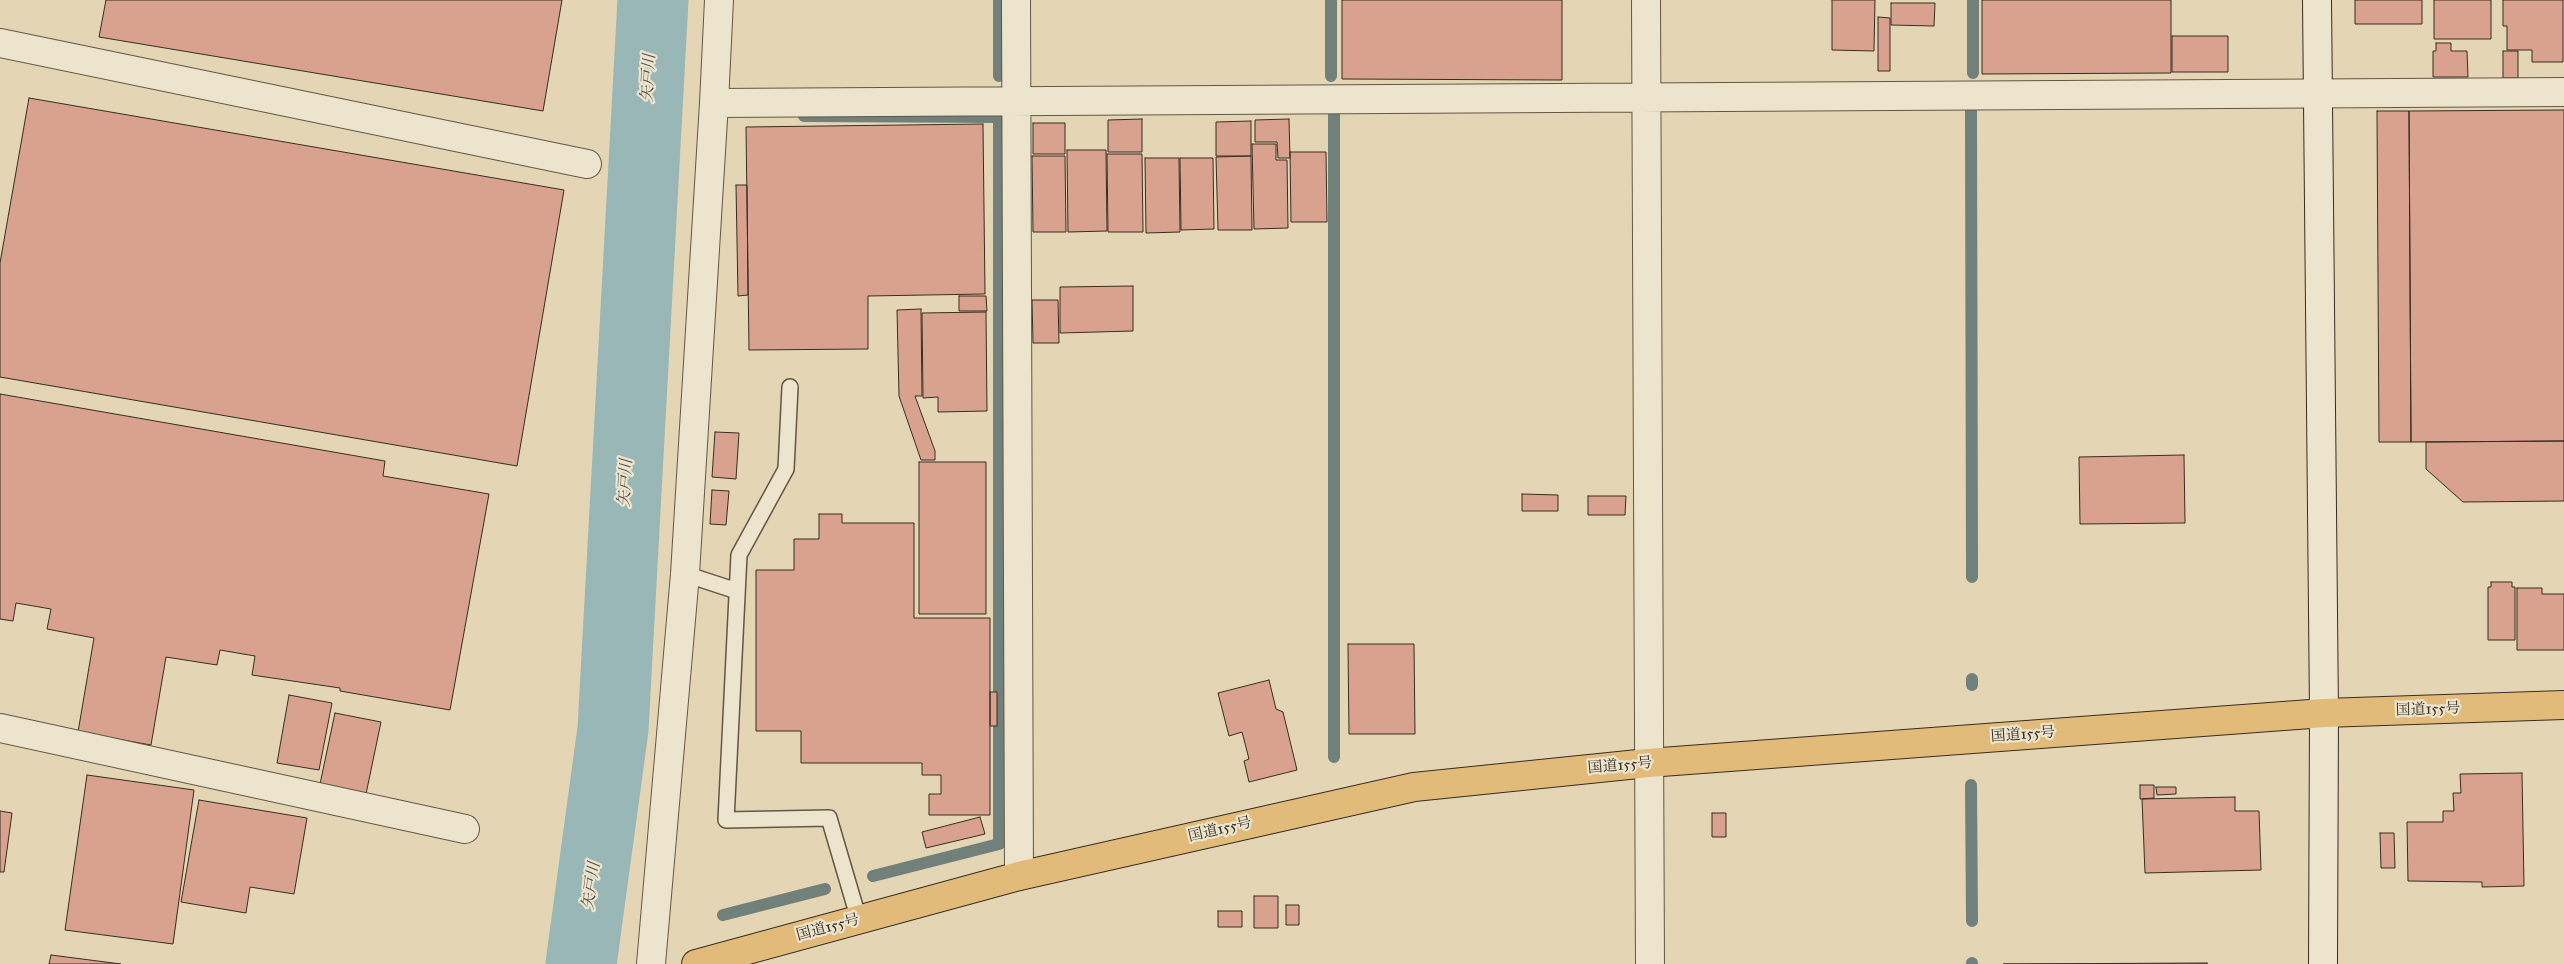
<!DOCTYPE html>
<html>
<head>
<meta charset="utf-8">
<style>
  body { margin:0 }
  canvas { display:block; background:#e4d6b4 }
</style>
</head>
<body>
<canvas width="2564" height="964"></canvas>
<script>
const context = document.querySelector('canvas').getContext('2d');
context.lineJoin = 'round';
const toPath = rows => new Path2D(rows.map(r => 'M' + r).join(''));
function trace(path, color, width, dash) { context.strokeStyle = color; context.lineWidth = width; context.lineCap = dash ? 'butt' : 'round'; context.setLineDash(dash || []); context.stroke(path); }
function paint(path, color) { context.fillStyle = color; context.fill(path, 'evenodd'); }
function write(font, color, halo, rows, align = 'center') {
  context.font = font + ' "IM FELL Great Primer","Noto Serif JP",serif'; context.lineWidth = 4.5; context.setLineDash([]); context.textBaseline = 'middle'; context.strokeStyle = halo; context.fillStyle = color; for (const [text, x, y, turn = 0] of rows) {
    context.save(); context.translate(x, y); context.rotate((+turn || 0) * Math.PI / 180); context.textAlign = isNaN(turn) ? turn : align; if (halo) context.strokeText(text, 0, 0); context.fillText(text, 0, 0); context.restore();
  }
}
trace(toPath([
  [999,0,999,76],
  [1331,0,1331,76],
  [1973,0,1973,73],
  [1334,111,1334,757],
  [1971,111,1972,577],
  [804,116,999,117],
  [1972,679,1972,685],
  [1971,785,1972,921],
  [873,876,999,844,999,124],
  [723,915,825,889],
  [1972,963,1972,964]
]), '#72807b', 12);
trace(toPath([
  [581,964,613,729,653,0]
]), '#99b7b7', 71);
const building = toPath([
  [106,0,562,0,543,111,99,37,106,0],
  [1342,0,1562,0,1562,80,1342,79,1342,0],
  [1832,0,1875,0,1874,51,1832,50,1832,0],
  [1982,0,2171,0,2171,73,1982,74,1982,0],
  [2355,0,2422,0,2422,24,2355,24,2355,0],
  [2434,0,2491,0,2491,39,2434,39,2434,0],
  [2503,0,2563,0,2563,62,2532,62,2532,50,2507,50,2507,26,2503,26,2503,0],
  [1891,3,1935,3,1934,26,1891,25,1891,3],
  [1878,17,1890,18,1890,71,1878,71,1878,17],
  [2172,36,2228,36,2228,72,2172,72,2172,36],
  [2436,43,2451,43,2451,51,2467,51,2468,77,2433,77,2433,51,2436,51,2436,43],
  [2503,51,2518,51,2518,78,2503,78,2503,51],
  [29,98,564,190,517,466,0,377,0,263,29,98],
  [2564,110,2564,441,2411,442,2409,111,2564,110],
  [2377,111,2409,111,2411,442,2379,442,2377,111],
  [1142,119,1142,152,1108,152,1108,120,1142,119],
  [1289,119,1290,158,1278,158,1277,142,1255,142,1255,120,1289,119],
  [1251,121,1251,156,1216,156,1216,122,1251,121],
  [1033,123,1065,123,1065,154,1033,154,1033,123],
  [983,124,985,294,868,296,868,349,749,350,746,127,983,124],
  [1252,144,1276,144,1276,160,1287,160,1288,228,1254,229,1252,144],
  [1067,150,1106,150,1107,231,1068,232,1067,150],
  [1290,152,1326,152,1327,222,1291,222,1290,152],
  [1107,154,1142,154,1143,232,1108,232,1107,154],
  [1032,156,1065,156,1066,232,1033,232,1032,156],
  [1251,156,1252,230,1218,230,1216,157,1251,156],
  [1145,158,1179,158,1180,232,1146,233,1145,158],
  [1180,158,1213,158,1214,229,1181,230,1180,158],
  [736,185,747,185,748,295,738,296,736,185],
  [1133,286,1133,331,1060,333,1060,287,1133,286],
  [959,296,986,296,987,311,959,311,959,296],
  [1032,300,1058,300,1059,343,1033,343,1032,300],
  [921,309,922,396,915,396,935,451,935,460,921,460,899,396,897,310,921,309],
  [986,312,987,411,938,412,938,397,923,398,922,313,986,312],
  [0,394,385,461,383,476,489,494,450,710,340,691,340,688,252,675,255,656,220,650,217,665,166,657,151,745,78,732,94,638,47,629,51,609,16,603,13,621,0,619,0,394],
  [715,432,739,433,736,479,712,477,715,432],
  [2564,441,2564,501,2463,502,2426,469,2426,442,2564,441],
  [2184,455,2185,523,2080,524,2079,457,2184,455],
  [919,462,986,462,986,614,919,614,919,462],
  [712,490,729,491,726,525,710,524,712,490],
  [1522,494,1558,495,1558,511,1522,511,1522,494],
  [1588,496,1626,496,1625,515,1588,515,1588,496],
  [819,514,842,514,842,523,914,523,914,618,990,618,990,815,929,815,929,794,941,794,941,775,922,775,922,763,801,763,801,731,756,731,756,570,794,570,794,539,819,539,819,514],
  [2491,582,2512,582,2512,587,2515,587,2515,640,2488,640,2488,587,2491,587,2491,582],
  [2517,588,2542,588,2542,594,2564,594,2564,650,2517,650,2517,588],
  [1348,644,1414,644,1415,734,1349,734,1348,644],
  [1269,680,1276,709,1283,712,1297,770,1249,782,1244,761,1249,759,1242,732,1229,736,1218,693,1269,680],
  [990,692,997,692,997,726,990,726,990,692],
  [289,695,332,703,319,770,277,763,289,695],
  [335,713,381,722,366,794,320,784,335,713],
  [2522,773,2524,886,2482,887,2482,882,2408,881,2407,822,2443,822,2443,811,2454,811,2453,793,2461,793,2460,774,2522,773],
  [87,775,194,790,173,944,65,930,87,775],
  [2140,785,2154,785,2154,798,2140,799,2140,785],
  [2156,787,2176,787,2176,794,2157,795,2156,787],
  [2235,797,2235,811,2259,811,2261,870,2145,873,2142,799,2235,797],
  [199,800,307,818,294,894,250,887,246,913,181,902,199,800],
  [0,811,12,813,4,872,0,872,0,811],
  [1712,813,1726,813,1726,837,1712,837,1712,813],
  [980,817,985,834,926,848,922,832,980,817],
  [2380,833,2394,833,2395,868,2381,868,2380,833],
  [1254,896,1278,896,1278,928,1254,928,1254,896],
  [1286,905,1299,905,1299,925,1286,925,1286,905],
  [1218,911,1242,911,1242,927,1218,927,1218,911],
  [51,955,121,964,49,964,51,955],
  [2207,963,2207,964,2003,964,2207,963]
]);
paint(building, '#d8a28f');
trace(building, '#372d22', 1);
const lane = toPath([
  [790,387,786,469,739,555,726,820,829,818,859,920],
  [685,574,737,591]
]);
const street = toPath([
  [1016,0,1019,876],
  [1646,0,1650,964],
  [0,43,587,164],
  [714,103,2564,92],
  [0,728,465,829],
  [651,964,685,574,714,103,719,0]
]);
const secondary = toPath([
  [2317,0,2324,713,2323,964]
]);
const highway = toPath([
  [696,964,1019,876,1414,787,1648,763,2324,713,2564,705]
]);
trace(lane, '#625746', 18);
trace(street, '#625746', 30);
trace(secondary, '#372d22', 30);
trace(highway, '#372d22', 30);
trace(lane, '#ede4ce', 15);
trace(street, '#ede4ce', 28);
trace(secondary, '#ede4ce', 28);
trace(highway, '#e2bb7a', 28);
write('15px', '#372d22', '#ede4ce', [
  ["国道155号",2428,710,-2],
  ["国道155号",2023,735,-4],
  ["国道155号",1620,766,-5],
  ["国道155号",1220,830,-13],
  ["国道155号",828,928,-15]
]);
write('italic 16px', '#4b4940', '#ede4ce', [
  ["矢戸川",649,78,-87],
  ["矢戸川",626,483,-87],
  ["矢戸川",592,886,-82]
]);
</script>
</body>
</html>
